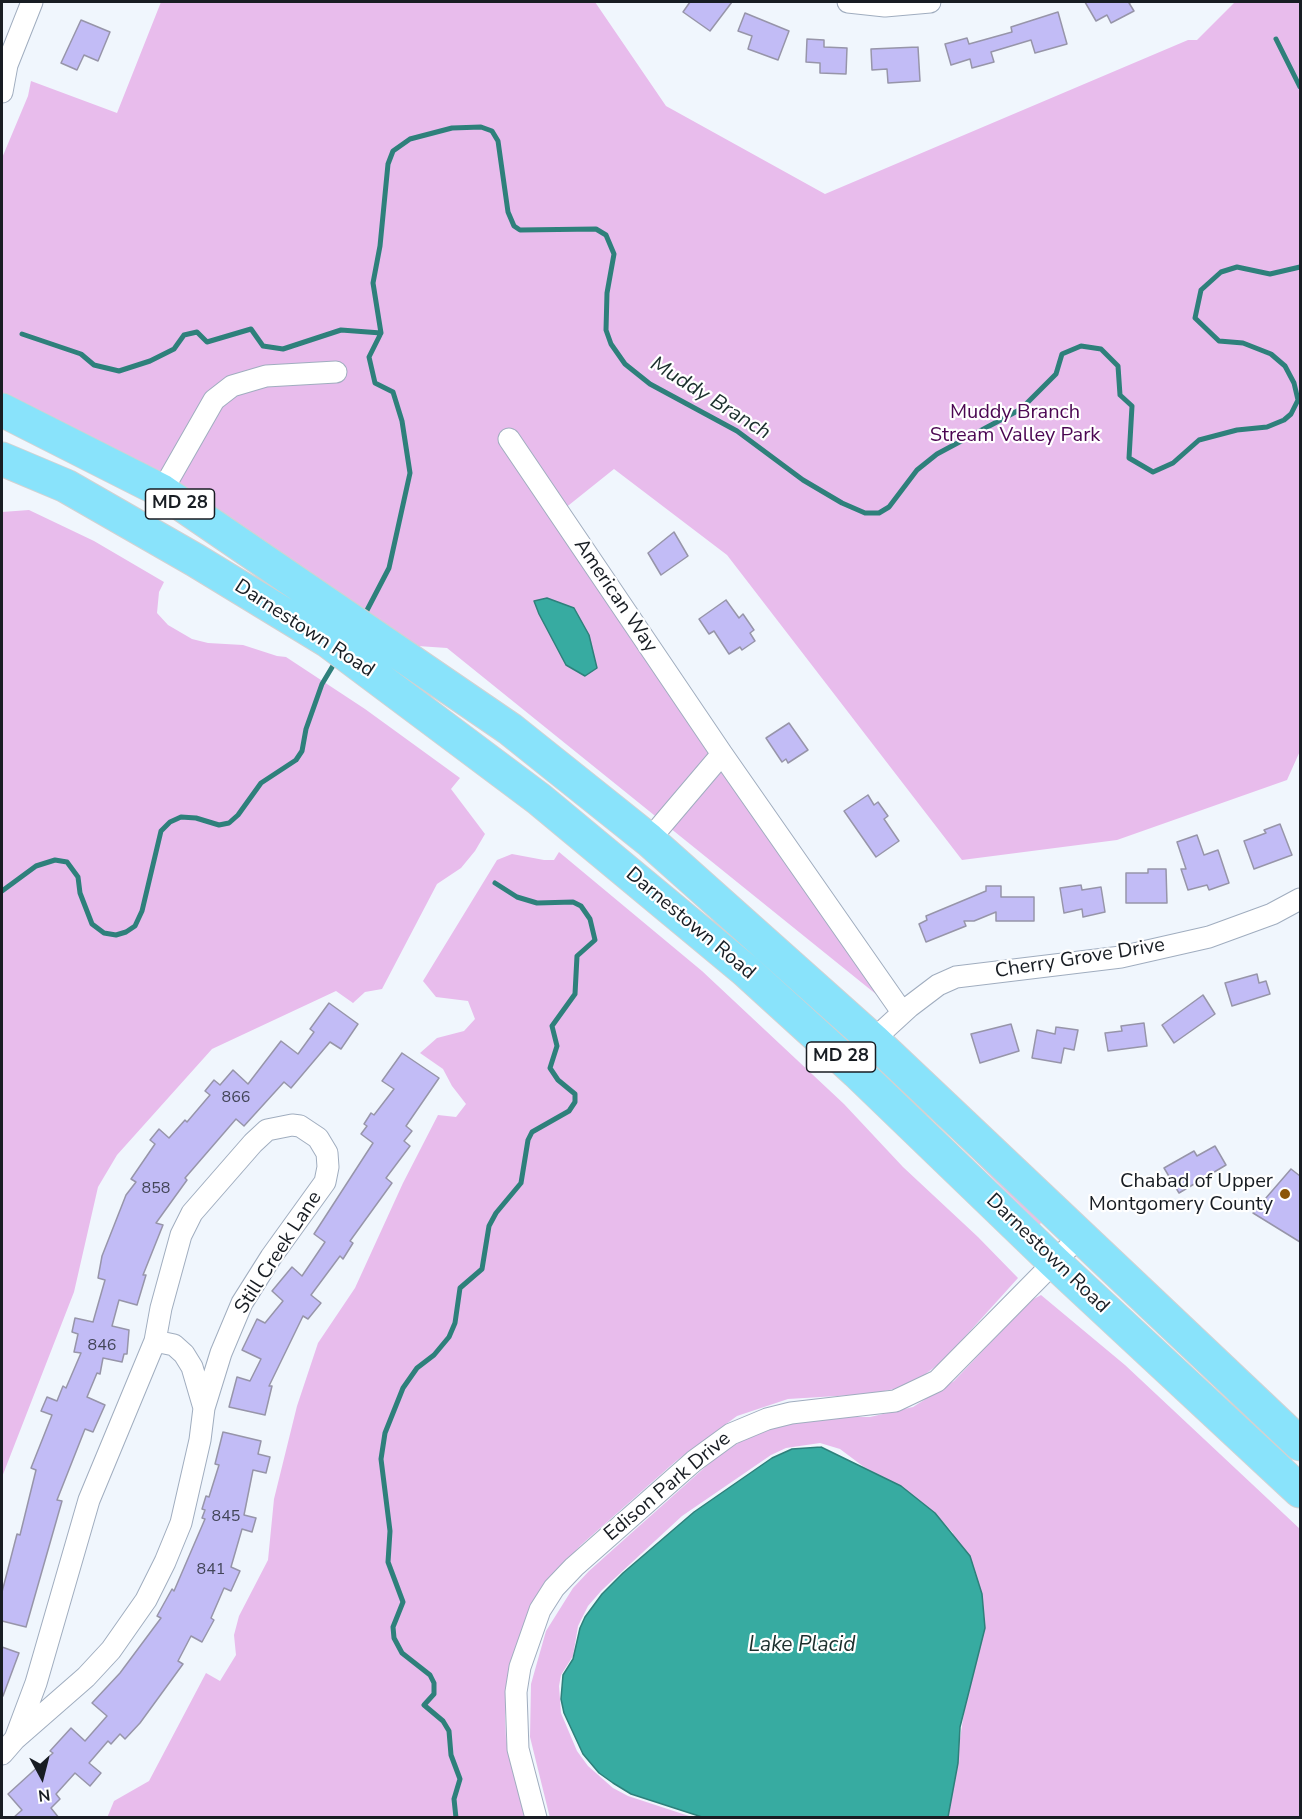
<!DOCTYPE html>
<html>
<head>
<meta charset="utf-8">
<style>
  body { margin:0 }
  #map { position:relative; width:1302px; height:1819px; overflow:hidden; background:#f0f6fd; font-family:"Nunito Sans",sans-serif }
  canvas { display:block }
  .frame { position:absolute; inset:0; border:3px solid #181d23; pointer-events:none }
  .north { position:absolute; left:12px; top:1747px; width:60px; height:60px; -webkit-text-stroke:4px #fff; paint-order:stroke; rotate:173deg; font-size:16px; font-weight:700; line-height:24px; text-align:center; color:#181d23 }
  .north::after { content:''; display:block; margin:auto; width:21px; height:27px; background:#181d23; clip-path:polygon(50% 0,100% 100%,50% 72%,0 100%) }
</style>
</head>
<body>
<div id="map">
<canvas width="1302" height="1819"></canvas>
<div class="frame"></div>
<div class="north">N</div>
</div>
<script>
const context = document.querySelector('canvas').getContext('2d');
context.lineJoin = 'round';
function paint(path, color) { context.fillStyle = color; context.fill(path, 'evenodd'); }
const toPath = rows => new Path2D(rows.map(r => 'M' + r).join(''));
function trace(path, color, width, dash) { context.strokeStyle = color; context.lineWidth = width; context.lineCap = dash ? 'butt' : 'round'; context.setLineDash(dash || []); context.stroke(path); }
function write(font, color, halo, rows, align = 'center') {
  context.font = font + ' "Nunito Sans",sans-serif'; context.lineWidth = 4.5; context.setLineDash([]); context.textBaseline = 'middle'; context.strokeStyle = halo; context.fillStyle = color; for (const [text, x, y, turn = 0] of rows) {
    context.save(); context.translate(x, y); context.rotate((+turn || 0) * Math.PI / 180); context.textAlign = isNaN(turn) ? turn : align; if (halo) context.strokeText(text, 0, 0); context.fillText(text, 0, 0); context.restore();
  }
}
paint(toPath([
  [161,2,595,2,666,106,825,194,1188,40,1197,40,1235,2,1300,2,1300,751,1287,780,1117,840,962,860,727,555,614,469,554,517,882,999,447,648,388,644,2,410,2,158,28,96,31,81,117,113],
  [29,510,94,541,164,582,159,592,157,613,168,625,192,639,208,643,243,645,277,656,286,657,365,709,460,778,451,789,485,834,475,851,461,868,437,884,382,989,365,992,353,1003,336,991,212,1049,117,1155,98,1187,74,1292,2,1477,2,512],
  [559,852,702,971,844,1104,903,1167,978,1237,1018,1278,943,1361,916,1381,899,1388,870,1394,788,1399,737,1416,676,1461,581,1545,556,1572,508,1682,505,1715,506,1739,526,1817,107,1818,114,1801,149,1781,206,1673,220,1681,236,1655,234,1635,239,1616,268,1560,274,1499,297,1406,318,1343,355,1288,403,1183,438,1115,456,1117,466,1104,452,1086,443,1069,420,1053,437,1038,464,1031,475,1019,468,1001,436,997,423,981,497,860,512,854,544,860,554,860],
  [938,1124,1027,1203,1041,1222,1040,1225],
  [1041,1295,1125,1365,1300,1529,1300,1817,948,1817,965,1706,953,1533,935,1513,901,1486,864,1467,840,1449,820,1443,786,1448,771,1455,682,1516,602,1590,588,1606,578,1626,573,1656,561,1675,559,1686,561,1713,577,1751,588,1766,613,1788,628,1796,692,1817,550,1818,530,1737,531,1684,546,1631,573,1588,589,1571,713,1460,756,1431,821,1417,870,1417,913,1407,954,1381,1030,1301]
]), '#e8bcec');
const water = toPath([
  [547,598,574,608,589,635,597,668,585,676,566,665,539,614,534,601,547,598],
  [821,1447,901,1486,935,1513,970,1556,982,1594,985,1628,960,1727,958,1763,948,1817,702,1817,631,1794,613,1783,599,1773,583,1754,564,1713,561,1699,563,1675,573,1659,580,1628,585,1617,602,1594,623,1573,694,1512,772,1458,792,1449,821,1447]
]);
paint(water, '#37aba1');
trace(water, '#2e807b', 1.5);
trace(toPath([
  [1276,39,1300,87],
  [22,334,81,354,94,365,119,371,150,361,174,349,184,335,197,332,207,342,251,329,263,346,283,349,341,330,381,333],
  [364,616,389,568,410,473,402,421,393,392,375,383,369,357,381,333,373,283,380,246,388,164,393,151,410,139,452,128,481,127,492,131,498,141,508,212,514,226,520,230,596,229,606,235,614,254,607,293,606,330,611,344,625,364,650,384,737,431,803,480,842,503,865,513,879,513,889,507,917,470,937,454,1021,409,1056,374,1062,354,1081,346,1101,349,1118,366,1120,395,1132,406,1129,458,1153,472,1173,463,1199,440,1237,430,1267,427,1284,420,1291,414,1298,400,1294,383,1285,366,1271,354,1243,343,1219,341,1195,318,1201,290,1221,272,1237,267,1270,274,1300,267],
  [2,891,36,866,55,860,67,862,78,877,80,893,92,924,104,933,116,935,126,932,135,926,142,911,161,831,170,822,181,817,196,818,219,825,229,823,238,815,261,783,296,760,302,751,306,729,322,684,337,659],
  [456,1818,454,1799,460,1779,451,1755,449,1731,443,1721,424,1705,434,1694,434,1683,430,1675,402,1653,394,1638,393,1627,403,1602,388,1562,390,1531,381,1459,385,1433,403,1388,417,1368,434,1355,449,1337,455,1323,460,1288,482,1269,489,1226,496,1213,521,1183,528,1140,532,1132,569,1111,575,1102,575,1094,558,1080,550,1068,557,1046,552,1026,575,994,577,956,595,940,590,919,581,906,573,902,537,903,517,897,495,883]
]), '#2e807b', 5);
const building = toPath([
  [690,2,732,2,710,31,683,12,690,2],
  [1085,2,1132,2,1129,3,1134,11,1111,23,1107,15,1096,21,1085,2],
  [1058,12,1067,44,1035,53,1031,40,991,52,994,62,972,68,970,59,951,65,945,44,967,38,969,44,1012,32,1011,27,1058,12],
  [745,13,789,31,778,60,748,49,752,36,738,31,745,13],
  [81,20,110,32,98,61,84,55,77,70,61,63,81,20],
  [807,39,824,40,824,47,847,48,846,74,820,73,820,63,806,62,807,39],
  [918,47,920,81,888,83,887,69,872,70,871,49,918,47],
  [674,532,688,556,661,575,648,553,674,532],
  [726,600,739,618,743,614,754,630,750,633,755,641,742,650,740,647,729,654,714,631,709,634,699,619,726,600],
  [789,723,808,750,788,763,786,759,782,762,766,738,789,723],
  [868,795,874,805,878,802,888,816,884,819,899,841,876,857,844,811,868,795],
  [1280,824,1292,855,1254,869,1244,841,1266,833,1264,830,1280,824],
  [1197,835,1204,855,1218,850,1229,883,1209,890,1207,885,1188,890,1181,869,1186,869,1177,842,1197,835],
  [1148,869,1166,869,1167,903,1126,903,1126,873,1148,873,1148,869],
  [1081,885,1082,890,1101,887,1105,912,1083,917,1082,909,1064,913,1060,888,1081,885],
  [986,886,1001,886,1001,897,1034,897,1034,921,996,921,996,912,974,921,964,921,966,926,926,942,919,924,927,920,926,916,986,891,986,886],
  [1257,974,1259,983,1266,981,1270,994,1232,1006,1225,983,1257,974],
  [1203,995,1215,1014,1174,1043,1162,1025,1203,995],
  [329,1003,358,1024,341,1049,330,1042,291,1088,284,1082,244,1126,236,1119,185,1178,187,1180,156,1223,163,1225,143,1275,146,1275,137,1305,119,1300,112,1326,129,1330,127,1354,124,1354,122,1362,103,1358,100,1374,97,1373,87,1397,105,1405,93,1432,85,1429,57,1500,62,1501,26,1627,2,1621,2,1592,17,1534,20,1535,36,1470,31,1468,52,1415,41,1411,47,1397,57,1401,63,1386,66,1388,81,1353,74,1352,78,1334,72,1332,75,1318,93,1322,105,1280,98,1278,102,1256,126,1195,136,1182,131,1179,155,1144,150,1140,159,1129,169,1138,185,1120,187,1122,210,1095,205,1091,214,1080,220,1085,233,1070,248,1084,281,1041,298,1054,314,1032,310,1029,329,1003],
  [1144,1023,1147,1046,1108,1051,1105,1033,1122,1031,1121,1026,1144,1023],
  [1011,1024,1019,1051,980,1063,971,1034,1011,1024],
  [1056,1027,1078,1030,1074,1050,1064,1048,1061,1063,1032,1058,1037,1030,1055,1034,1056,1027],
  [402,1053,439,1078,406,1126,412,1131,404,1141,410,1146,386,1178,392,1183,350,1241,353,1243,343,1259,340,1256,311,1295,321,1303,308,1319,303,1316,269,1386,272,1386,265,1415,229,1407,237,1377,250,1381,261,1359,242,1350,257,1319,265,1323,283,1301,272,1291,292,1267,302,1276,325,1242,314,1234,373,1143,361,1134,367,1126,364,1124,371,1113,374,1115,394,1089,382,1081,402,1053],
  [1215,1146,1226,1165,1179,1193,1164,1168,1194,1151,1197,1156,1215,1146],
  [1291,1169,1300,1176,1300,1242,1253,1213,1291,1169],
  [223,1432,261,1441,258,1454,270,1457,266,1473,253,1470,244,1515,256,1518,252,1532,242,1529,231,1567,240,1571,231,1591,224,1588,211,1618,214,1620,202,1642,191,1636,178,1661,183,1664,140,1723,125,1739,120,1734,111,1744,108,1741,89,1763,101,1773,90,1786,75,1773,56,1794,60,1799,51,1808,59,1818,13,1818,22,1810,8,1794,53,1753,50,1751,71,1728,85,1741,107,1716,92,1703,120,1673,161,1618,157,1616,172,1589,174,1591,205,1519,202,1518,205,1510,202,1509,206,1496,209,1497,219,1465,215,1464,223,1432],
  [2,1647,19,1653,3,1696,2,1695,2,1647]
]);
paint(building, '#c2bcf6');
trace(building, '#9795a9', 1.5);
const street = toPath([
  [848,2,885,6,930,2],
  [2,92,7,65,32,2],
  [509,439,722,754,902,1012],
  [162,491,214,400,232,386,266,376,336,372],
  [649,840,722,754],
  [873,1040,909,1007,938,985,956,977,1121,957,1209,937,1272,914,1300,899],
  [155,1341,174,1345,184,1354,192,1367,204,1408],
  [2,1754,15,1739,86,1677,111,1650,146,1600,165,1562,181,1523,200,1440,204,1408,221,1353,242,1303,271,1257,325,1182,328,1167,327,1153,318,1138,300,1126,292,1125,267,1130,253,1143,192,1213,181,1235,161,1308,155,1341,89,1500,36,1683,15,1739],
  [536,1818,518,1749,516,1692,520,1667,540,1610,554,1588,574,1567,694,1461,731,1434,767,1419,791,1413,895,1401,937,1381,1079,1237]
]);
const primary = toPath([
  [2,410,162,491,510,729,649,840,873,1040,1300,1444],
  [2,459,66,486,195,560,328,641,539,799,745,970,857,1072,1054,1262,1300,1491]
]);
trace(street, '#a0adbf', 23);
trace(primary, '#d1d2d3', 35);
trace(street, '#fff', 21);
trace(primary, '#89e3fb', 33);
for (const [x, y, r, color] of [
  [1285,1194,6,"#8c5507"]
]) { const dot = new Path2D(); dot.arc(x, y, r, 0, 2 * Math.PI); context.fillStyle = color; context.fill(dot); trace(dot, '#fff', 2); }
write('16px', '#424558', null, [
  ["866",236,1098],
  ["858",156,1189],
  ["846",102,1346],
  ["845",226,1517],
  ["841",211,1570]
]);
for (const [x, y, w] of [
  [180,504,69],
  [841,1057,69]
]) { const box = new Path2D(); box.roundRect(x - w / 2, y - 15, w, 30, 4.5); context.fillStyle = '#fff'; context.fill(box); trace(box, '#181d23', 1.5); }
write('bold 18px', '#181d23', null, [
  ["MD 28",180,504],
  ["MD 28",841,1057]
]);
write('20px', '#4b0652', '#fff', [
  ["Muddy Branch",1015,413],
  ["Stream Valley Park",1015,436]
]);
write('20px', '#181d23', '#fff', [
  ["American Way",615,596,56],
  ["Darnestown Road",304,629,33],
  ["Darnestown Road",690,924,40],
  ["Cherry Grove Drive",1080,959,-9],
  ["Still Creek Lane",279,1253,-57],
  ["Darnestown Road",1047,1254,44],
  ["Edison Park Drive",668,1487,-40]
]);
write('20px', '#181d23', '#fff', [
  ["Chabad of Upper",1273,1182],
  ["Montgomery County",1273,1205]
], 'right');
write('italic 21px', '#1b2f2d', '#fff', [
  ["Muddy Branch",710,399,32],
  ["Lake Placid",802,1646]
]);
</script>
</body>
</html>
